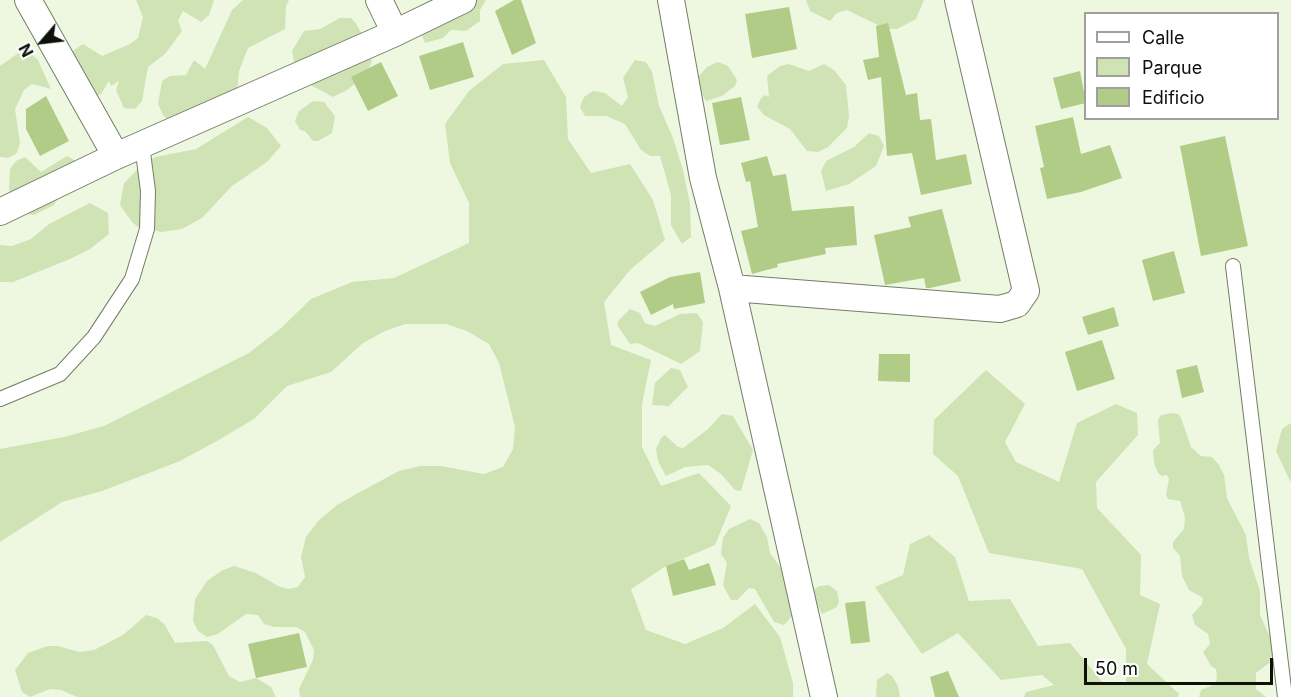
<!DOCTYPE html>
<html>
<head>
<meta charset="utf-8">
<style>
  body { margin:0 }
  #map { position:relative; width:1291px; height:697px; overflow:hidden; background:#eef8e1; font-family:Inter,sans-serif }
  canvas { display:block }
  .legend { position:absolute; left:1084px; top:12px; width:195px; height:108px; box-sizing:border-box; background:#fff; border:2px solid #9fa09d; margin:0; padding:8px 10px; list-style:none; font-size:18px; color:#0e110a }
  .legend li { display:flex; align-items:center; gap:12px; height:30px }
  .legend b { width:30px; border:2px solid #9fa09d }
  .north { position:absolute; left:12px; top:12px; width:60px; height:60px; -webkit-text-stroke:4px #fff; paint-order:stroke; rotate:242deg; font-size:16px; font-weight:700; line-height:24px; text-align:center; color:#0e110a }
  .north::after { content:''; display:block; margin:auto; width:21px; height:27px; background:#0e110a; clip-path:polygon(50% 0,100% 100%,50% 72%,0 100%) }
  .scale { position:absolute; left:1084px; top:658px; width:189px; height:27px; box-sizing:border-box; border:3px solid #0e110a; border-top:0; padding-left:8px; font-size:18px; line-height:21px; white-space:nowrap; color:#0e110a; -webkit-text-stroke:4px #fff; paint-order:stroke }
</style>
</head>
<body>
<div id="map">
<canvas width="1291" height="697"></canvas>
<ul class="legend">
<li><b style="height:8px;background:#fff"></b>Calle</li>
<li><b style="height:16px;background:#d0e3b5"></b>Parque</li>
<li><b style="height:16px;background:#b1cc87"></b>Edificio</li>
</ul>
<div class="north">N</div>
<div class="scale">50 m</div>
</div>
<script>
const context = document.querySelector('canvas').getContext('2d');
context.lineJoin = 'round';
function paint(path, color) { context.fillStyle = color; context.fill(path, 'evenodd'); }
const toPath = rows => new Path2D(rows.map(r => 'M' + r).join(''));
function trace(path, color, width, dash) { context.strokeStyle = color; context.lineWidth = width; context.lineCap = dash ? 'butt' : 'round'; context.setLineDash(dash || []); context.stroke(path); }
paint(toPath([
  [136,0,214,0,209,15,201,22,183,11,178,21,182,31,165,54,148,67,142,101,135,109,124,108,116,90,119,81,111,86,109,81,101,94,96,96,68,58,74,50,83,44,102,56,130,44,138,38,143,17],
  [243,0,289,0,286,6,285,29,248,48,239,71,237,93,171,123,163,115,158,104,162,81,170,76,186,75,194,60,205,69,232,10],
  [451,0,486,0,480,10,480,21,466,31,451,30,443,38,425,43,421,33],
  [806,0,924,0,916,19,897,29,886,29,847,10,837,13,830,21,810,11],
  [340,18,351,18,355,22,367,43,372,62,364,76,347,90,333,97,305,82,295,68,292,51,304,31,320,29],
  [20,52,30,53,38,60,51,89,32,84,24,90,15,109,20,143,17,153,8,158,0,157,0,66],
  [544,60,566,97,568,139,591,173,630,164,653,200,665,240,630,270,604,302,611,345,651,360,642,404,642,447,661,486,699,473,731,506,715,545,666,566,631,589,646,630,685,644,723,628,755,604,780,637,793,683,793,697,300,697,299,689,313,660,314,650,305,632,296,627,274,627,264,624,258,615,246,614,218,634,207,637,198,631,193,621,195,599,207,581,223,570,234,566,256,573,278,586,288,589,298,587,305,577,301,557,306,537,318,521,337,505,358,493,399,471,420,466,441,466,484,474,503,467,513,449,515,427,499,363,489,344,467,331,446,324,405,324,385,331,363,343,331,372,287,386,254,419,217,441,180,461,102,491,62,502,0,542,0,449,64,437,104,426,249,353,281,328,311,299,352,282,394,278,469,243,469,203,450,163,445,124,469,91,503,64],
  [635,60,646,62,652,72,659,106,673,138,683,170,690,204,691,237,682,244,671,225,671,195,660,156,650,156,641,150,625,124,606,116,585,116,580,107,584,97,593,91,605,93,622,106,628,97,623,78],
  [718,62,728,66,737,80,735,86,722,96,706,101,696,85,696,79,707,67],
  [789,64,809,71,824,64,834,70,846,85,849,116,847,128,828,147,818,152,807,151,790,129,764,115,757,107,761,98,765,95,769,97,767,76,780,66],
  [313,101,324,102,335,116,332,133,318,141,313,141,305,131,300,130,295,121,299,111],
  [248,117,267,128,281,146,267,162,232,186,202,218,182,229,162,232,138,227,132,222,120,205,124,183,138,169,155,157,196,149],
  [869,133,879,136,884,146,876,166,849,184,826,191,821,171,826,161,854,147],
  [67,156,76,161,80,171,65,187,54,205,34,215,25,214,9,190,10,169,16,161,25,157,41,172],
  [90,203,108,213,109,234,90,249,70,259,13,282,0,282,0,245,12,246,31,239,49,224],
  [630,309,640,313,645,323,655,326,680,314,697,313,703,322,700,351,681,364,638,343,630,344,617,325,619,320],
  [671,368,680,370,688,387,669,406,652,405,655,383],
  [986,370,1025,404,1005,442,1016,462,1059,482,1077,423,1116,404,1137,413,1138,435,1096,482,1097,508,1141,555,1140,595,1160,604,1147,664,1179,694,1178,697,1024,697,1026,692,1054,685,1042,675,1001,680,958,633,922,654,875,587,903,575,910,544,929,535,955,557,969,601,1010,599,1038,646,1070,643,1105,685,1126,682,1126,649,1082,569,989,553,958,476,933,454,934,420],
  [1172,413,1178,414,1181,418,1191,447,1201,456,1212,457,1219,465,1224,475,1227,498,1246,535,1249,558,1260,591,1260,615,1275,648,1269,663,1256,673,1256,689,1266,697,1199,697,1201,690,1215,684,1217,678,1216,669,1211,666,1203,652,1210,644,1208,634,1195,625,1192,615,1202,604,1203,598,1189,590,1182,576,1180,556,1173,548,1173,542,1184,529,1185,517,1180,501,1168,499,1166,495,1169,479,1167,475,1162,476,1158,473,1154,463,1153,450,1160,443,1158,420,1161,415],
  [722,414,733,416,753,450,741,491,735,490,721,474,708,465,685,467,666,476,658,461,656,449,661,438,665,435,678,447,683,448,708,429],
  [1291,423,1291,483,1276,451,1282,429],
  [750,519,759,523,767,537,770,553,783,571,786,582,792,616,784,625,774,622,755,589,749,588,737,600,731,600,723,585,727,563,721,554,723,538,729,529],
  [829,585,837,591,839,602,837,607,822,614,811,592,819,586],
  [146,615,157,618,165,625,175,643,207,641,213,645,229,676,240,682,256,678,271,687,276,697,77,697,61,690,50,689,30,697,22,692,15,670,28,653,48,646,58,646,79,652,94,650,123,635],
  [887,673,892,676,898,686,900,697,876,697,877,680]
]), '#d0e3b5');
paint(toPath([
  [514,0,521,0,536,43,512,55,495,11],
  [789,7,797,49,752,58,745,14],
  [888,23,906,95,917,93,920,120,931,119,936,160,966,154,972,184,921,195,912,153,887,156,881,77,868,80,863,60,879,57,876,26],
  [463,42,474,77,430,90,419,56],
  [381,62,398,96,368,111,351,77],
  [1080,71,1086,103,1061,109,1053,78],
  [46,96,69,141,40,156,26,129,26,109],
  [741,97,750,140,720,145,712,103],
  [1073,117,1081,154,1110,145,1122,178,1081,192,1047,199,1040,168,1044,167,1035,126],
  [1225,136,1248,246,1201,256,1180,146],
  [767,156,773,176,786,174,792,211,854,206,857,245,825,248,826,254,777,264,778,267,752,274,741,231,758,227,750,181,746,182,741,163],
  [942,209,961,281,930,288,926,288,924,278,885,285,874,235,911,227,908,217],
  [1174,251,1185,293,1153,301,1142,260],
  [700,272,705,303,674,309,673,304,651,315,640,292,670,277],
  [1114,307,1119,326,1088,335,1082,317],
  [1102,340,1115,379,1077,391,1065,352],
  [879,354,910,354,910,382,878,381],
  [1197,365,1204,392,1182,398,1176,370],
  [684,559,689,570,709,563,716,585,673,596,666,566],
  [865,601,870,642,851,644,845,603],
  [299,633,307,667,256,678,248,644],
  [948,671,959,697,935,697,930,677]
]), '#b1cc87');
const service = toPath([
  [1233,266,1285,697],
  [0,399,60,374,94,337,132,279,147,229,148,191,142,145]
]);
const minor = toPath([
  [28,0,116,156],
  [379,0,395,33],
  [671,0,703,178,732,288,824,697],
  [0,212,116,156,395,33,463,0],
  [732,288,1000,309,1017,304,1026,291,958,0]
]);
trace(service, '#747d68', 16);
trace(minor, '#747d68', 28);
trace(service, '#fff', 14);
trace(minor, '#fff', 26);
</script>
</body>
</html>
